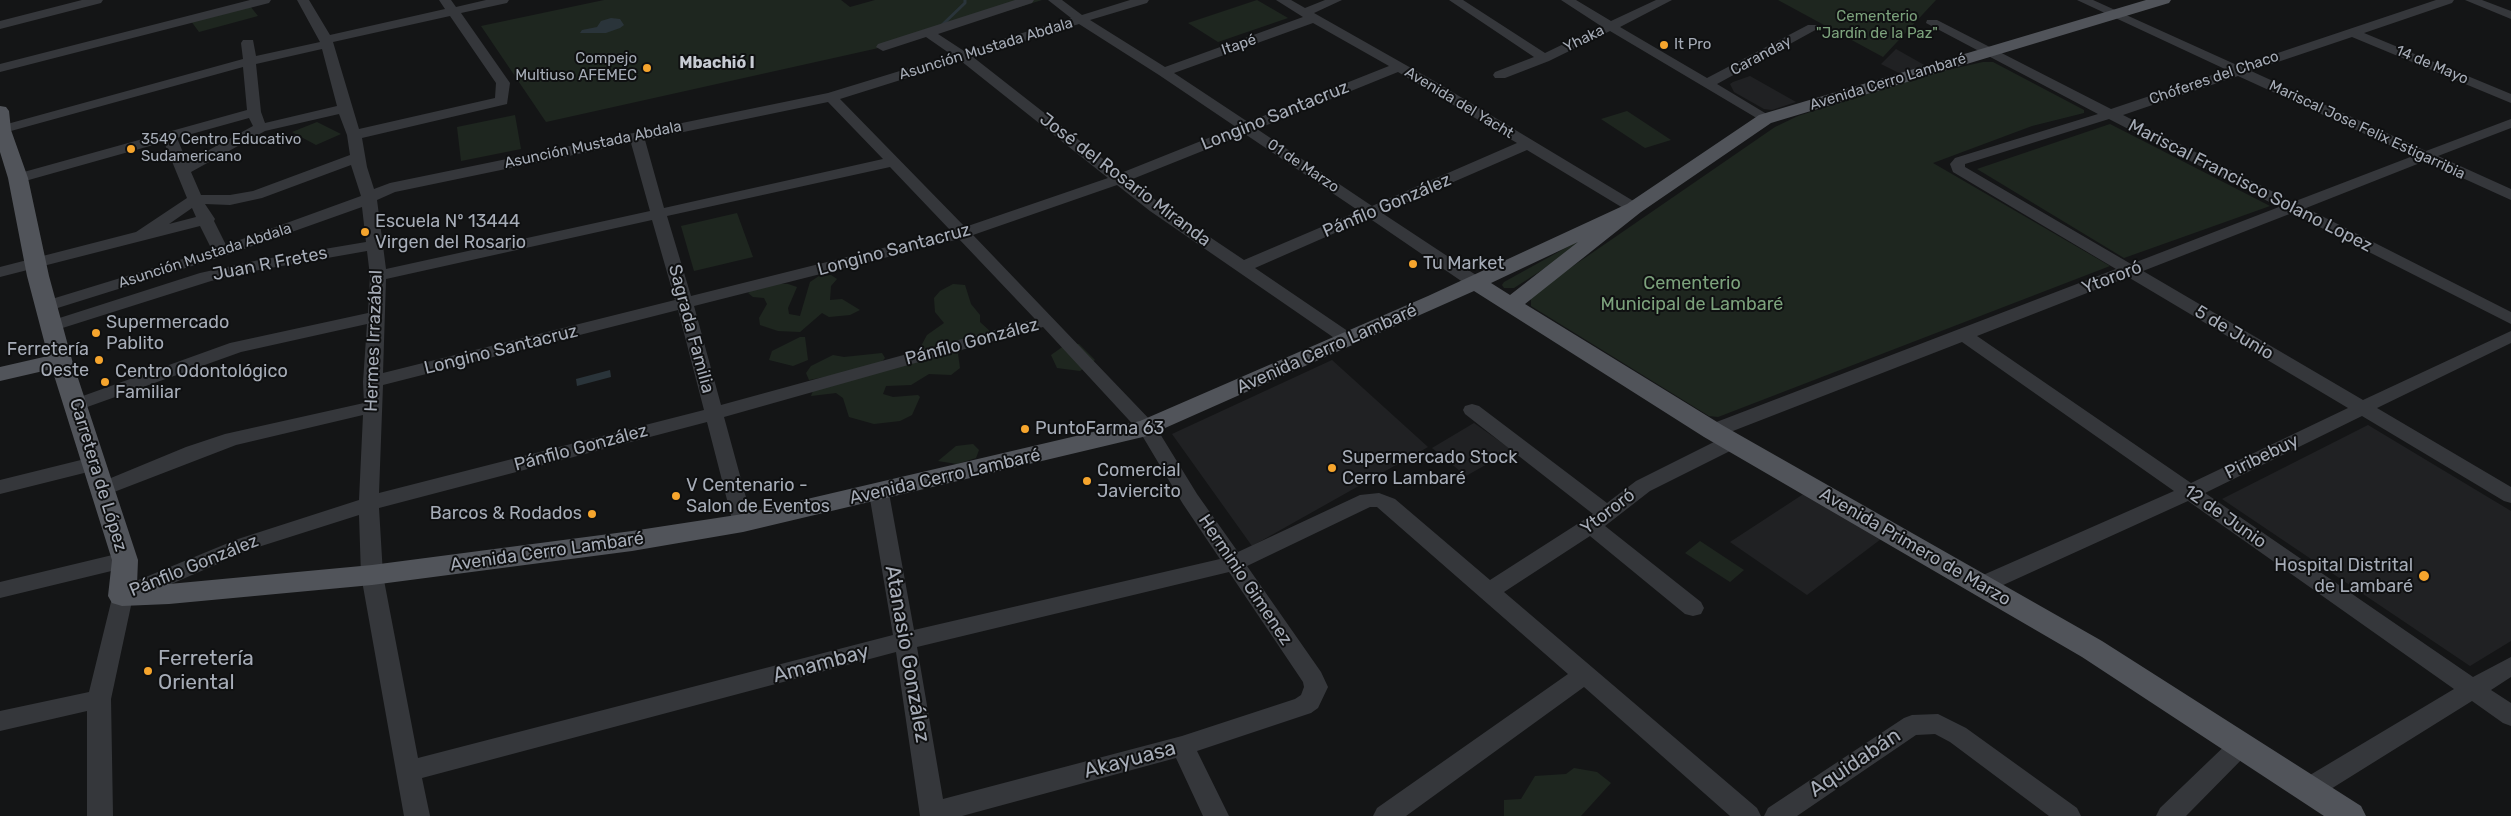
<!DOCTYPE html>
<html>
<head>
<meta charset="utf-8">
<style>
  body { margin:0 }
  canvas { display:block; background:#141516 }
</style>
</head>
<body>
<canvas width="2511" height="816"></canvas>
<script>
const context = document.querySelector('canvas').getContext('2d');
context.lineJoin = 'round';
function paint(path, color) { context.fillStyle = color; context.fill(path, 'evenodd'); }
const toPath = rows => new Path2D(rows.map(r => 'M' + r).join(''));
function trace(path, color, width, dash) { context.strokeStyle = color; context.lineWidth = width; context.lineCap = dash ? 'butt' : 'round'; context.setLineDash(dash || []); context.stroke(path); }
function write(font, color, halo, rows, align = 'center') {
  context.font = font + ' Rubik,sans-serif'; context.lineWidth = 4; context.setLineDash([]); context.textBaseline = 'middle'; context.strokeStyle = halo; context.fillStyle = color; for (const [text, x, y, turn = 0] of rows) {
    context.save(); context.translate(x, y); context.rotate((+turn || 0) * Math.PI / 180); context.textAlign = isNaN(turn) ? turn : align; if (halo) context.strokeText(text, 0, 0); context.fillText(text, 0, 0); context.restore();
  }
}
paint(toPath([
  [1896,49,1926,66,1901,74,1881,64],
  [1750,76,1796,102,1772,110,1764,109,1734,92,1730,84,1733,82],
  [1332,360,1428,447,1252,546,1172,434],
  [1474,423,1512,450,1466,476,1432,448],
  [2368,425,2511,511,2511,641,2470,666,2222,499],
  [1805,493,1881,539,1807,595,1730,542]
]), '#202123');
paint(toPath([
  [604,0,841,0,850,7,875,0,1042,0,910,41,546,122,481,26],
  [1257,0,1288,18,1218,42,1188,23],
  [1778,0,1936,0,1883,57],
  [250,6,258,16,199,32,191,21],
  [1983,62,1993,62,2084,110,2084,113,2032,126,1933,163,2110,266,1718,417,1709,416,1531,306,1531,295,1775,127,1798,116,1930,74],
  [1627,111,1671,140,1645,148,1601,119],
  [515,115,521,149,461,161,457,127],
  [317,122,341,134,316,145,292,132],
  [2110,124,2270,206,2124,258,1977,169],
  [737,213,753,257,694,271,681,226],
  [1580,240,1584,243,1514,288,1504,288,1502,285,1504,282],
  [831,275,837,279,831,286,830,300,842,299,860,310,850,315,829,317,822,313,800,332,778,331,760,325,759,318,767,304,764,298,753,297,748,293,755,287,766,283,788,284,797,287,788,308,789,314,800,316,810,282,819,276],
  [953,284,965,285,971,304,980,315,980,322,992,333,965,347,958,354,960,368,951,375,929,374,911,385,886,386,883,394,893,397,918,395,920,397,912,415,900,421,874,424,849,417,843,398,836,393,811,396,814,388,834,375,809,380,806,373,811,366,833,355,844,357,882,353,885,358,879,365,888,368,919,350,927,335,944,323,935,312,934,298,940,291],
  [800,337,805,337,808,360,793,366,769,360,772,351],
  [1068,343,1079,344,1095,360,1080,371,1057,368,1051,355],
  [973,444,979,450,976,458,957,464,938,461,956,446],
  [1700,541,1744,570,1730,582,1685,553],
  [1574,768,1597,772,1611,783,1581,816,1504,816,1504,800,1521,799,1535,776,1566,774]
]), '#1e261f');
paint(toPath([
  [611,18,620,19,624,25,620,28,606,33,580,33,582,30,597,27,601,21],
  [610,370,611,377,577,386,576,379]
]), '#2a343a');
trace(toPath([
  [941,26,965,3,965,0]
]), '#2a343a', 3);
paint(toPath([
  [82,0,103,0,101,3,0,29,0,21,82,0],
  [250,0,271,0,269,3,0,72,0,64,250,0],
  [297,0,309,0,330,35,445,9,439,0,451,0,456,7,486,0,509,0,507,3,461,13,510,83,507,104,362,138,367,167,374,189,390,183,828,93,952,55,926,37,883,51,876,47,878,44,1015,0,1034,0,1032,3,938,34,964,51,1071,18,1048,0,1062,0,1082,15,1130,0,1149,0,1147,3,1090,20,1165,67,1303,17,1276,0,1291,0,1305,8,1325,0,1342,0,1314,13,1434,81,1640,205,1642,208,1640,211,1628,211,1527,150,1382,213,1482,279,1484,283,1482,287,1470,287,1369,218,1255,268,1355,336,1358,340,1355,344,1349,345,1343,344,1150,211,1117,185,973,235,1154,424,1197,494,1238,552,1360,495,1379,493,1395,499,1490,580,1593,514,1465,414,1463,410,1465,406,1472,404,1479,406,1607,503,1636,481,1724,437,1731,435,1738,437,1741,442,1738,447,1650,491,1605,526,1701,602,1704,608,1701,614,1693,616,1685,614,1590,536,1504,592,1757,808,1761,816,1730,816,1584,687,1406,816,1373,816,1377,808,1568,674,1377,507,1370,507,1247,566,1321,672,1328,687,1318,708,1311,713,1197,751,1229,816,1203,816,1176,758,962,816,920,816,896,652,422,778,430,816,404,816,361,575,359,515,252,549,132,601,111,699,113,816,87,816,87,711,0,731,0,711,89,692,114,590,238,539,359,500,363,415,236,445,101,497,94,495,91,490,94,485,186,447,225,434,364,403,363,382,367,324,241,352,76,411,69,409,67,405,69,401,230,343,368,313,370,276,367,251,259,270,211,281,53,331,47,330,44,326,47,322,200,273,259,260,366,242,362,207,227,255,48,311,42,310,39,306,42,302,212,250,200,226,0,277,0,267,136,232,187,198,164,142,18,183,13,181,10,178,13,175,247,110,243,67,0,134,0,126,243,59,241,43,243,40,253,40,256,56,320,42,297,0],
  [450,16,496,83,495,98,359,129,333,42,450,16],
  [1313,23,1389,66,1248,122,1174,73,1313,23],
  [1079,24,1159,75,1236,127,1121,173,973,57,1079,24],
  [322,49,337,106,265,123,261,112,256,64,322,49],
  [961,61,1108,178,965,227,840,99,961,61],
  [1398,72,1517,143,1372,206,1257,129,1398,72],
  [828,102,883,159,664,208,645,140,828,102],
  [339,114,347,135,350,155,253,191,230,195,201,195,191,172,265,131,339,114],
  [249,118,253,126,187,162,177,138,249,118],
  [1245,134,1359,211,1244,260,1162,205,1130,180,1245,134],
  [631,143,650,211,386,269,377,200,395,192,631,143],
  [351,165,361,196,226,245,214,221,215,219,205,204,230,205,262,198,351,165],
  [890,167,951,231,691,296,667,216,890,167],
  [192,208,196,217,169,224,192,208],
  [652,220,675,300,383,373,386,279,652,220],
  [959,239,1035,319,721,405,694,306,959,239],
  [678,310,704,410,379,493,383,385,678,310],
  [1043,327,1140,432,1183,504,1220,559,914,630,889,493,886,488,879,486,872,488,869,493,893,635,418,758,383,575,379,508,707,422,733,523,736,528,743,530,750,528,753,523,724,417,1043,327],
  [1229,572,1303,682,1304,687,1301,695,1295,699,1182,736,943,799,917,647,1229,572],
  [1449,0,1463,0,1545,53,1601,26,1561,0,1576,0,1611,21,1656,0,1672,0,1620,27,1707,78,1808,25,1818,25,1819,28,1717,84,1770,116,1772,119,1770,122,1765,123,1610,31,1549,61,1505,78,1495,78,1493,75,1495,72,1534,57,1449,0],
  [2077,0,2093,0,2239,66,2436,0,2454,0,2452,3,2364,33,2511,94,2511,103,2352,37,2251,71,2426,151,2511,119,2511,128,2438,156,2511,189,2511,200,2425,161,2306,208,2511,312,2511,324,2292,213,2143,271,2363,400,2511,331,2511,343,2377,408,2511,487,2511,503,2504,501,2362,416,2205,493,2473,677,2511,657,2511,677,2491,690,2511,703,2511,726,2503,723,2472,701,2318,797,2309,800,2300,797,2297,789,2300,781,2454,689,2188,501,1990,591,1982,593,1974,591,1971,585,1974,579,2174,491,1962,342,1720,436,1713,437,1706,436,1703,431,1706,426,2116,269,1953,172,1950,164,1955,158,2098,114,1926,23,1927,20,1937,20,2111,109,2227,70,2077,0],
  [2238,76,2413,156,2293,202,2123,115,2238,76],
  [2109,119,2279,207,2131,264,1965,167,1965,164,2109,119],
  [2128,277,2348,408,2191,483,1977,336,2128,277],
  [2465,0,2482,0,2511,11,2511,19,2465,0],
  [93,457,100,459,103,464,100,469,0,494,0,480,93,457],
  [125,552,132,554,136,560,132,566,0,598,0,582,125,552],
  [1938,714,1966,728,2077,808,2081,816,2049,816,1950,742,1935,734,1916,735,1797,816,1764,816,1768,808,1904,718,1912,715,1938,714],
  [2242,734,2250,737,2254,744,2250,751,2186,816,2156,816,2160,808,2234,737,2242,734]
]), '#35373b');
paint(toPath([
  [2146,0,2171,0,2169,3,1771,123,1641,212,1525,304,1722,425,2102,641,2361,806,2366,816,2324,816,2082,657,1704,437,1474,291,1147,436,743,532,632,551,372,585,169,604,122,606,112,603,108,596,112,560,52,369,0,381,0,367,48,356,27,276,8,178,0,152,0,106,6,107,9,111,11,130,28,178,49,276,72,360,138,560,137,585,169,584,372,565,632,531,743,514,1140,421,1428,296,1627,204,1759,115,2146,0],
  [1578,242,1510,295,1491,283,1578,242]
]), '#51545a');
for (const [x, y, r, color] of [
  [1664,45,5,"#f6a52d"],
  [647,68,5,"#f6a52d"],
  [131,149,5,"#f6a52d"],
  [365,232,5,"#f6a52d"],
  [1413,264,5,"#f6a52d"],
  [96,333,5,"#f6a52d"],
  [99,360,5,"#f6a52d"],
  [105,382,5,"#f6a52d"],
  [1025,429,5,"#f6a52d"],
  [1332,468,5,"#f6a52d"],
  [1087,481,5,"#f6a52d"],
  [676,496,5,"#f6a52d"],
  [592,514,5,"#f6a52d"],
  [2424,576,6,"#f6a52d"],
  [148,671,5,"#f6a52d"]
]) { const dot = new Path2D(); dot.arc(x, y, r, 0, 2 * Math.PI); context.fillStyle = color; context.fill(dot); trace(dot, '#0f1011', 2); }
write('15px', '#7ca27c', '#0f1011', [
  ["Cementerio",1877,17],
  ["\"Jardín de la Paz\"",1877,34]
]);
write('15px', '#a6acb7', '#0f1011', [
  ["Yhaka",1584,39,-26],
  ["Itapé",1239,45,-19],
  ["Asunción Mustada Abdala",986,49,-17],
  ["Caranday",1761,56,-28],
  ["14 de Mayo",2432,65,23],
  ["Chóferes del Chaco",2214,78,-19],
  ["Avenida Cerro Lambaré",1888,82,-17],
  ["Avenida del Yacht",1459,103,31],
  ["Mariscal Jose Felix Estigarribia",2367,130,25],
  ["Asunción Mustada Abdala",593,145,-12],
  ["01 de Marzo",1303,166,34],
  ["Asunción Mustada Abdala",205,256,-18]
]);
write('15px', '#a6acb7', '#0f1011', [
  ["It Pro",1674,45],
  ["Compejo",637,59,"right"],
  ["Multiuso AFEMEC",637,76,"right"],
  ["3549 Centro Educativo",141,140],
  ["Sudamericano",141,157]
], 'left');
write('bold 16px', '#c7cbd3', '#0f1011', [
  ["Mbachió I",717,63]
]);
write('18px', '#a6acb7', '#0f1011', [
  ["Longino Santacruz",1275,116,-22],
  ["José del Rosario Miranda",1125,180,37],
  ["Mariscal Francisco Solano Lopez",2250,186,27],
  ["Pánfilo González",1387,206,-23],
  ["Longino Santacruz",894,250,-15],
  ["Juan R Fretes",270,264,-11],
  ["Ytororó",2112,278,-21],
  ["Sagrada Familia",691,329,75],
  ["5 de Junio",2234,333,31],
  ["Hermes Irrazábal",374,341,-88],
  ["Pánfilo González",972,342,-15],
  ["Avenida Cerro Lambaré",1327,349,-24],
  ["Longino Santacruz",501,350,-14],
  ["Pánfilo González",581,448,-15],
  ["Piribebuy",2262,457,-26],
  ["Carretera de López",98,475,73],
  ["Avenida Cerro Lambaré",945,477,-13],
  ["Ytororó",1608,512,-37],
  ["12 de Junio",2225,517,35],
  ["Avenida Primero de Marzo",1915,547,30],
  ["Avenida Cerro Lambaré",547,552,-8],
  ["Pánfilo González",194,566,-22],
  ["Herminio Gimenez",1245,580,56]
]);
write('18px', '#a6acb7', '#0f1011', [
  ["Escuela Nº 13444",375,222],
  ["Virgen del Rosario",375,243],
  ["Tu Market",1423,264],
  ["Supermercado",106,323],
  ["Pablito",106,344],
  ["Ferretería",89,350,"right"],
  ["Oeste",89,371,"right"],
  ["Centro Odontológico",115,372],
  ["Familiar",115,393],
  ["PuntoFarma 63",1035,429],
  ["Supermercado Stock",1342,458],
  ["Cerro Lambaré",1342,479],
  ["Comercial",1097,471],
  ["Javiercito",1097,492],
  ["V Centenario -",686,486],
  ["Salon de Eventos",686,507],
  ["Barcos & Rodados",582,514,"right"],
  ["Hospital Distrital",2413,566,"right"],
  ["de Lambaré",2413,587,"right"]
], 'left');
write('18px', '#7ca27c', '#0f1011', [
  ["Cementerio",1692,284],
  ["Municipal de Lambaré",1692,305]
]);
write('21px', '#a6acb7', '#0f1011', [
  ["Atanasio González",907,654,80],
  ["Amambay",821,664,-15],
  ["Akayuasa",1130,760,-15],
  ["Aquidabán",1855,763,-34]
]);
write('21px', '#a6acb7', '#0f1011', [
  ["Ferretería",158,659],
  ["Oriental",158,683]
], 'left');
</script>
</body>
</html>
